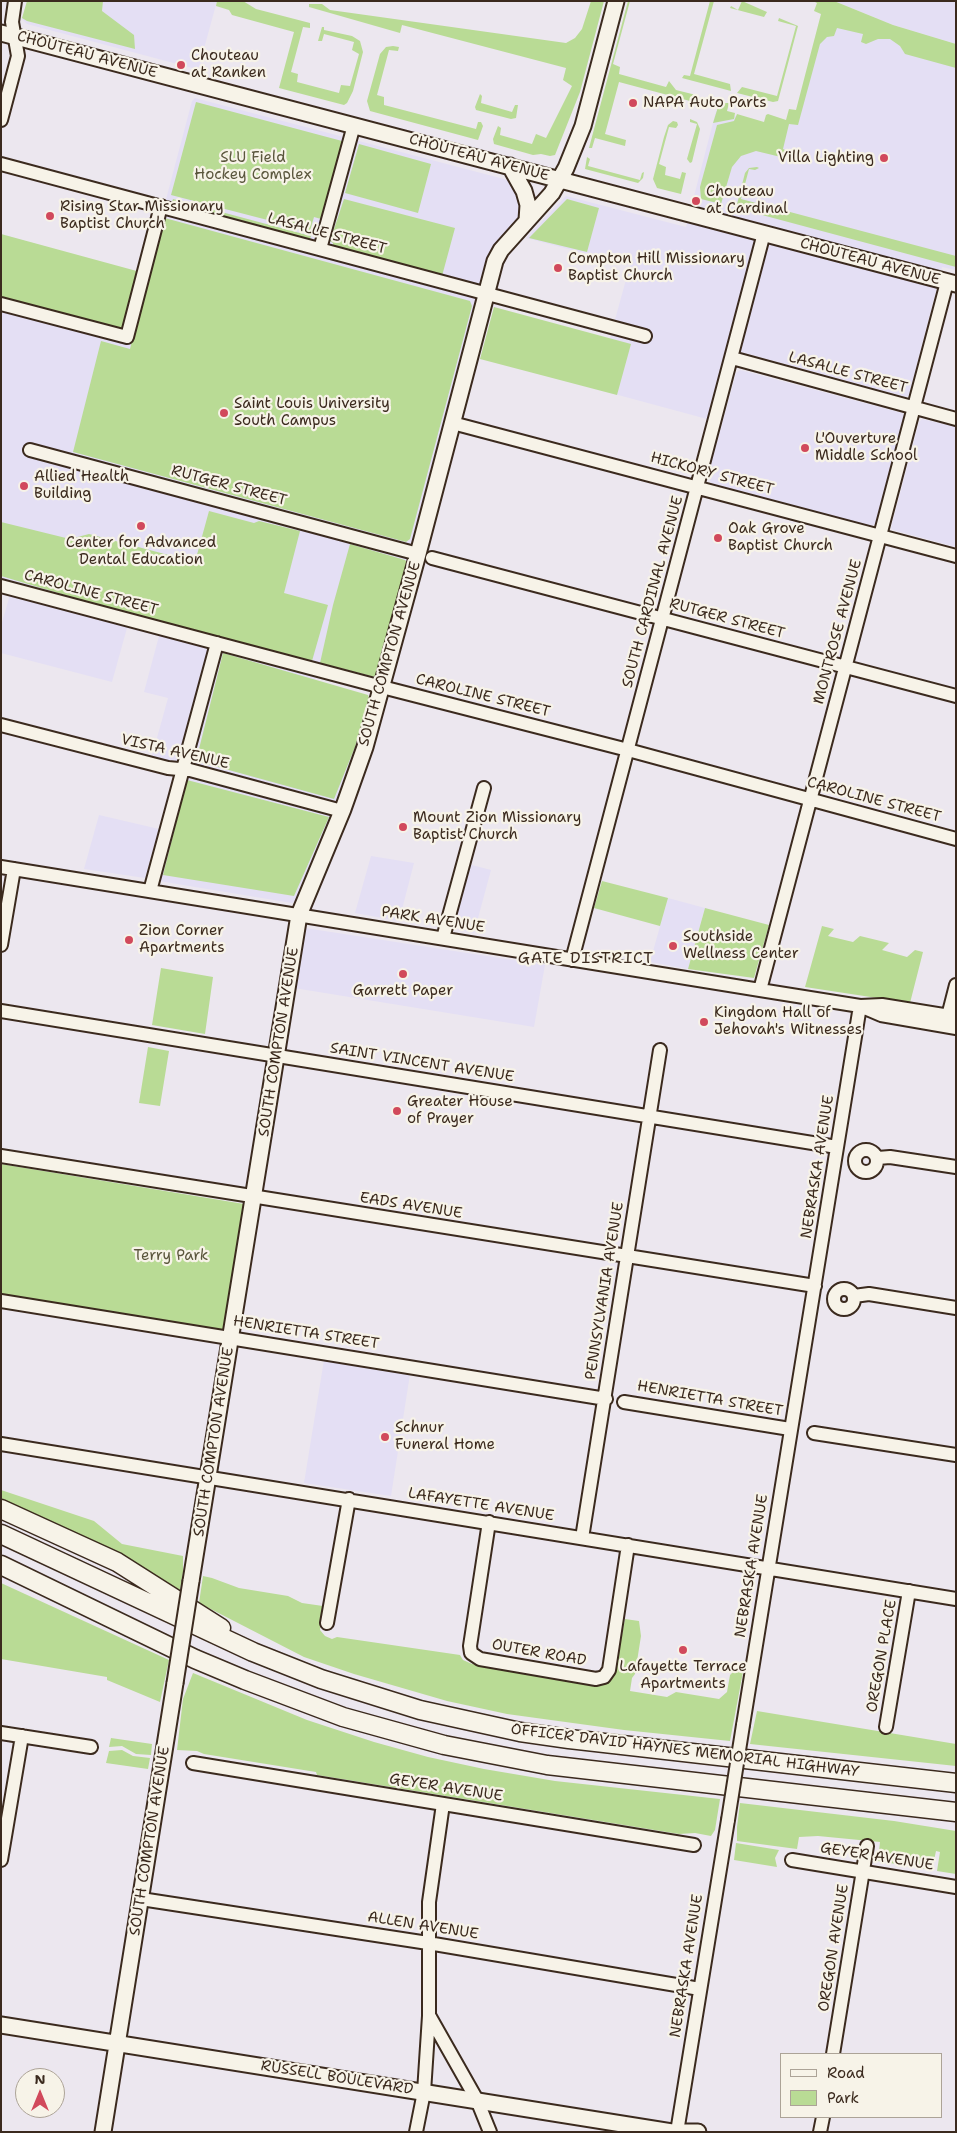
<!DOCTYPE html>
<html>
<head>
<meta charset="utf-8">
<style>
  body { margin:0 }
  #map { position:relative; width:957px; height:2133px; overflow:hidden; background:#ece7ef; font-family:"Shantell Sans",sans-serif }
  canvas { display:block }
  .frame { position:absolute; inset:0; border:2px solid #3b2a1e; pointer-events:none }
  .legend { position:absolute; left:780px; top:2053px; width:162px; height:65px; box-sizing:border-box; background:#f7f3e8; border:1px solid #aca397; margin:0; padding:6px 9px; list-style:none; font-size:15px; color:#3b2a1e }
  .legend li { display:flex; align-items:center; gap:10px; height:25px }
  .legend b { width:25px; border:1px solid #aca397 }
  .north { position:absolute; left:15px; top:2068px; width:50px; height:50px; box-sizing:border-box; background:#f7f3e8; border:1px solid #aca397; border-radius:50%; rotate:0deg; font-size:14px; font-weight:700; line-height:20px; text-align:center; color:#3b2a1e }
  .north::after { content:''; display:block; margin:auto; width:18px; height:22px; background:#d1495b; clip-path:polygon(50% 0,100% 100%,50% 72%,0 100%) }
</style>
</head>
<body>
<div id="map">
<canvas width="957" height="2133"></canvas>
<div class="frame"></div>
<ul class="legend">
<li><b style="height:6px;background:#f7f3e8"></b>Road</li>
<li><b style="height:14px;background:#b9db95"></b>Park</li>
</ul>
<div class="north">N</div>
</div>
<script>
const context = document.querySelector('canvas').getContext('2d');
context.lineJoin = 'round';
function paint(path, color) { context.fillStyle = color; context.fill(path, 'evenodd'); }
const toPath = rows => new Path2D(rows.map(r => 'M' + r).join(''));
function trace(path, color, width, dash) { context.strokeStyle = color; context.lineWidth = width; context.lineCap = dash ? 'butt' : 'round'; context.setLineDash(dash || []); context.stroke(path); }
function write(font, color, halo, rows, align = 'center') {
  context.font = font + ' "Shantell Sans",sans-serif'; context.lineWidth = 4.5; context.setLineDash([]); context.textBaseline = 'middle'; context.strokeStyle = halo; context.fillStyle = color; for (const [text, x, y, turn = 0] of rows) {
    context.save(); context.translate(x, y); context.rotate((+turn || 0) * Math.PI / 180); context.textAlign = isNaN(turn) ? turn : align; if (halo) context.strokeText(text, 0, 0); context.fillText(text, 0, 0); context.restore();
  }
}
paint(toPath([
  [27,1,217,1,199,67,196,69,27,24,22,19],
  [834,1,956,1,956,44,893,25],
  [828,8,956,62,956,270,942,267,909,395,906,397,727,348,707,419,596,389,630,265,526,238,566,196,686,227,716,111,767,125,769,116,797,124],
  [195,98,504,179,511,182,521,193,520,216,488,255,376,676,372,677,319,663,300,733,357,748,297,900,292,903,159,881,189,766,152,756,168,698,144,692,159,636,127,628,112,682,1,653,1,626,14,581,1,578,1,234,146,275,192,101],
  [740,370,902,413,904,416,875,524,871,526,711,483,708,476,736,373],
  [922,419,956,427,956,547,893,530,891,528,919,422],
  [99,815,159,829,145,878,84,869],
  [371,856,414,863,399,921,355,913],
  [468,864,491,870,474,933,451,928],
  [668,898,705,908,688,969,650,962],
  [305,928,545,965,534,1027,294,988],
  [324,1360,410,1374,391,1496,304,1483]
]), '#e4dff4');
paint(toPath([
  [27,1,103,1,102,11,134,35,135,49,27,21,22,18],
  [217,1,243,1,256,9,310,23,310,28,303,27,291,72,298,74,297,82,339,93,341,85,350,86,359,54,352,50,354,42,324,34,322,41,318,41,322,27,324,27,324,30,352,36,360,41,363,52,353,91,347,103,344,105,279,88,294,32,232,15,229,10,216,6],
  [591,1,604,1,580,92,555,155,550,156,541,154,533,155,494,144,493,139,498,126,501,128,500,135,532,144,536,134,546,138,572,86,563,80,566,68,402,25,400,33,309,7,309,4,322,4,330,10,566,43,575,38,582,29],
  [628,1,630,1,613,64,620,67,619,74,666,87,669,81,676,90,696,95,697,98,694,101,690,101,619,82,605,134,626,140,625,146,595,138,592,148,589,148],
  [710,1,714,1,694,74,730,84,731,91,682,78,684,75,690,76],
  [742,1,767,12,764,17,730,8,731,6,738,10],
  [813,1,834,1,893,25,956,44,956,68,905,54,900,46,890,39,878,39,866,44,861,42,863,34,837,28,834,36,827,37,820,44,798,125,789,124,783,149,789,152,790,155,785,158,756,151,741,156,732,167,721,204,701,199,700,187,717,125,734,121,737,114,764,122,766,115,768,114,786,120,789,109,796,110,821,14,814,11,817,3],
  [779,18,798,26,778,101,773,102,737,93,742,87,777,96,796,26,778,21],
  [393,46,399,47,398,51,389,50,377,95,384,97,384,105,476,129,478,122,481,122,483,126,478,140,370,111,367,101,380,54,386,47],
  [480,94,482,96,481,103,512,112,515,105,518,105,516,118,511,119,476,110,475,107],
  [196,102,342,141,321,219,314,217,310,231,171,195],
  [724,103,729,103,727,111,735,113,734,119,713,123,718,107],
  [690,119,697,122,700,129,692,162,690,163,687,159,697,124,690,122],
  [673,121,677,122,678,125,676,128,669,127,659,164,666,167,665,175,680,179,682,172,686,173,681,194,657,188,653,179,664,137,668,125],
  [359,144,431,164,418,213,345,193],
  [587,157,590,159,588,166,640,180,642,173,644,172,643,178,638,183,585,169],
  [757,167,759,168,755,170,749,169,741,199,956,256,956,267,736,208,745,173,749,168],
  [173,199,311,236,310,239,172,202],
  [344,199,455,228,442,276,333,248,333,243,330,241],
  [567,199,599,208,587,252,529,238],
  [161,217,470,301,472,306,410,539,406,542,73,452,101,341,130,349],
  [1,234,144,273,127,337,1,304],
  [494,307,631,344,617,395,480,359],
  [209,511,254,523,259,521,300,531,284,593,328,605,310,668,1,576,1,522,70,539,89,534,195,562],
  [350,544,405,560,407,562,375,677,320,663,333,605],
  [223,653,368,695,369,698,355,747,334,799,196,761],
  [187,780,329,817,294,896,163,875],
  [602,881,668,898,660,926,594,908],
  [705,908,769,925,754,978,688,969],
  [822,926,834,929,828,936,853,942,860,936,889,943,882,950,907,957,915,950,923,952,910,1003,805,987],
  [161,968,213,977,205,1034,152,1025],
  [148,1047,169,1051,160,1106,139,1103],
  [1,1164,244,1204,245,1206,225,1329,221,1330,1,1294],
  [1,1490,94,1521,122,1544,183,1556,183,1572,179,1595,1,1502],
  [203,1576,212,1578,239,1588,288,1596,302,1603,323,1606,320,1630,325,1636,332,1639,337,1637,460,1655,463,1660,472,1664,595,1684,609,1679,615,1672,625,1619,639,1621,641,1636,635,1674,632,1678,630,1691,667,1697,676,1692,719,1699,727,1692,730,1675,733,1672,743,1672,730,1741,624,1730,507,1714,447,1701,354,1674,304,1657,199,1603],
  [1,1583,169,1660,160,1702,107,1680,107,1677,1,1659],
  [193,1673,307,1720,374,1742,428,1757,484,1769,555,1781,720,1799,715,1830,711,1836,695,1833,679,1834,317,1775,316,1772,204,1754,197,1751,177,1750,183,1699],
  [757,1711,956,1744,956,1766,750,1744],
  [111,1738,152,1744,151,1755,136,1754,122,1746,109,1747],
  [122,1750,133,1756,150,1758,148,1769,106,1763,109,1751],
  [740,1803,894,1821,956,1831,956,1874,937,1871,940,1852,936,1851,932,1870,878,1861,880,1842,818,1836,799,1837,797,1849,737,1841,737,1827],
  [736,1843,779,1850,775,1858,777,1867,734,1860]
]), '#b9db95');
const minor = toPath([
  [1,120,18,56,12,22,15,1],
  [1,164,645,336],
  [320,249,354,125],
  [1,304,127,337,161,206],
  [732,358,956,419],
  [460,425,956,556],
  [30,450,418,554],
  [432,558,956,696],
  [1,586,382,687,628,750,956,839],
  [1,725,168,768,190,770,342,811],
  [1,867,760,990,860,1006,882,1005,956,1017],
  [150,891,217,643],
  [443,938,484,788],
  [1,945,14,869],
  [572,960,764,233],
  [760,990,947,282],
  [860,1006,881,1015,956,1028],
  [1,1011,837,1147],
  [946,1024,956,985],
  '855 1161a11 11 0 1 1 22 0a11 11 0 1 1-22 0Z',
  [1,1156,815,1286],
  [878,1158,890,1157,956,1167],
  '834 1299a10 10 0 1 1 20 0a10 10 0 1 1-20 0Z',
  [854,1296,869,1294,956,1308],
  [1,1301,606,1399],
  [624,1402,790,1429],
  [814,1433,956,1455],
  [1,1444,956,1599],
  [489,1522,470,1646,471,1653,480,1659,596,1679,604,1677,609,1670,628,1545],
  [582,1538,660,1050],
  [327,1623,349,1499],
  [743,1725,860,1006],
  [886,1727,909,1591],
  [1,1733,91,1747],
  [193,1763,694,1845],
  [1,1860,22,1736],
  [792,1860,956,1887],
  [141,1899,428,1943,700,1989],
  [430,2017,477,2100,490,2132],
  [833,2054,867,1846],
  [416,2132,424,2092,429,2016,429,1902,443,1804],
  [677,2132,728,1820],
  [820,2132,823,2117]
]);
const major = toPath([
  [1,33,956,284],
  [510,166,524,191,528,205,527,220],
  [191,1581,299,915,343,809,365,747,418,554,495,261,501,250,552,193,566,168,583,126,616,1],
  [1,2025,672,2132],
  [103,2132,175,1683],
  [681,2132,698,2132]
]);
const highway = toPath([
  [1,1509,117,1562,221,1628],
  [1,1534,253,1652,321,1679,420,1710,520,1732,569,1739,956,1783],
  [1,1565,195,1659,245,1680,343,1717,444,1745,547,1765,956,1812]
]);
trace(minor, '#3b2a1e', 16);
trace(major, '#3b2a1e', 19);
trace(highway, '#3b2a1e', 21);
trace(minor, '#f7f3e8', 12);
trace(major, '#f7f3e8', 15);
trace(highway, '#f7f3e8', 18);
const minorBridge = toPath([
  [728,1820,743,1725]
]);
const majorBridge = toPath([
  [175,1683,191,1581]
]);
trace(minorBridge, '#3b2a1e', 16, []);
trace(majorBridge, '#3b2a1e', 19, []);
trace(minorBridge, '#f7f3e8', 12);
trace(majorBridge, '#f7f3e8', 15);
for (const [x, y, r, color] of [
  [181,65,5,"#d1495b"],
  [633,103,5,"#d1495b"],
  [884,158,5,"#d1495b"],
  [696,201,5,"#d1495b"],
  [50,216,5,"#d1495b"],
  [558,268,5,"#d1495b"],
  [224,413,5,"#d1495b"],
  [805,448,5,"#d1495b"],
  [24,486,5,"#d1495b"],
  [141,526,5,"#d1495b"],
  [718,538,5,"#d1495b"],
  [403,827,5,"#d1495b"],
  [129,940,5,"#d1495b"],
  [673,946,5,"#d1495b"],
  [403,974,5,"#d1495b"],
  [704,1022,5,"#d1495b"],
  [397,1111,5,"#d1495b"],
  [385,1437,5,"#d1495b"],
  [683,1650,5,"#d1495b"]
]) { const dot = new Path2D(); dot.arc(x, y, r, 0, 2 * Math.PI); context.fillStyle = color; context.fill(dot); trace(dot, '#f7f3e8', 2); }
write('15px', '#3b2a1e', '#f7f3e8', [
  ["CHOUTEAU AVENUE",87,55,15],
  ["CHOUTEAU AVENUE",479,158,15],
  ["LASALLE STREET",327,234,15],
  ["CHOUTEAU AVENUE",870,262,15],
  ["LASALLE STREET",848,373,15],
  ["HICKORY STREET",712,474,15],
  ["RUTGER STREET",229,486,15],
  ["SOUTH CARDINAL AVENUE",653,592,-75],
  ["CAROLINE STREET",91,593,15],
  ["RUTGER STREET",727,619,15],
  ["MONTROSE AVENUE",838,632,-75],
  ["SOUTH COMPTON AVENUE",390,654,-74],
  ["CAROLINE STREET",483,696,14],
  ["VISTA AVENUE",175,752,13],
  ["CAROLINE STREET",874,800,15],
  ["PARK AVENUE",433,920,9],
  ["SOUTH COMPTON AVENUE",279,1042,-81],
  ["SAINT VINCENT AVENUE",422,1063,9],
  ["NEBRASKA AVENUE",818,1167,-81],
  ["EADS AVENUE",411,1206,9],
  ["PENNSYLVANIA AVENUE",605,1291,-81],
  ["HENRIETTA STREET",306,1333,9],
  ["HENRIETTA STREET",710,1399,10],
  ["SOUTH COMPTON AVENUE",214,1442,-81],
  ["LAFAYETTE AVENUE",481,1505,9],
  ["NEBRASKA AVENUE",752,1566,-81],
  ["OUTER ROAD",539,1653,10],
  ["OREGON PLACE",882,1656,-80],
  ["OFFICER DAVID HAYNES MEMORIAL HIGHWAY",685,1751,7],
  ["GEYER AVENUE",446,1788,9],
  ["SOUTH COMPTON AVENUE",150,1841,-81],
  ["GEYER AVENUE",877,1857,9],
  ["ALLEN AVENUE",423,1926,9],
  ["OREGON AVENUE",834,1948,-81],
  ["NEBRASKA AVENUE",687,1966,-81],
  ["RUSSELL BOULEVARD",337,2078,9]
]);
write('15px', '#3b2a1e', '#f7f3e8', [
  ["Chouteau",191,56],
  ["at Ranken",191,73],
  ["NAPA Auto Parts",643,103],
  ["Villa Lighting",874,158,"right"],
  ["Chouteau",706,192],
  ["at Cardinal",706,209],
  ["Rising Star Missionary",60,207],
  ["Baptist Church",60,224],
  ["Compton Hill Missionary",568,259],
  ["Baptist Church",568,276],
  ["Saint Louis University",234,404],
  ["South Campus",234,421],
  ["L'Ouverture",815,439],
  ["Middle School",815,456],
  ["Allied Health",34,477],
  ["Building",34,494],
  ["Oak Grove",728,529],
  ["Baptist Church",728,546],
  ["Center for Advanced",141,543,"center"],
  ["Dental Education",141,560,"center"],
  ["Mount Zion Missionary",413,818],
  ["Baptist Church",413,835],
  ["Zion Corner",139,931],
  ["Apartments",139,948],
  ["Southside",683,937],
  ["Wellness Center",683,954],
  ["Garrett Paper",403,991,"center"],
  ["Kingdom Hall of",714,1013],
  ["Jehovah's Witnesses",714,1030],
  ["Greater House",407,1102],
  ["of Prayer",407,1119],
  ["Schnur",395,1428],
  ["Funeral Home",395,1445],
  ["Lafayette Terrace",683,1667,"center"],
  ["Apartments",683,1684,"center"]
], 'left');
write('15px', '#5a563c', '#f7f3e8', [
  ["SLU Field",253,158],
  ["Hockey Complex",253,175],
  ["Terry Park",171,1256]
]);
context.letterSpacing = '1px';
write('16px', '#3b2a1e', '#f7f3e8', [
  ["GATE DISTRICT",586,959]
]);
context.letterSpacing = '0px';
</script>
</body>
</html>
